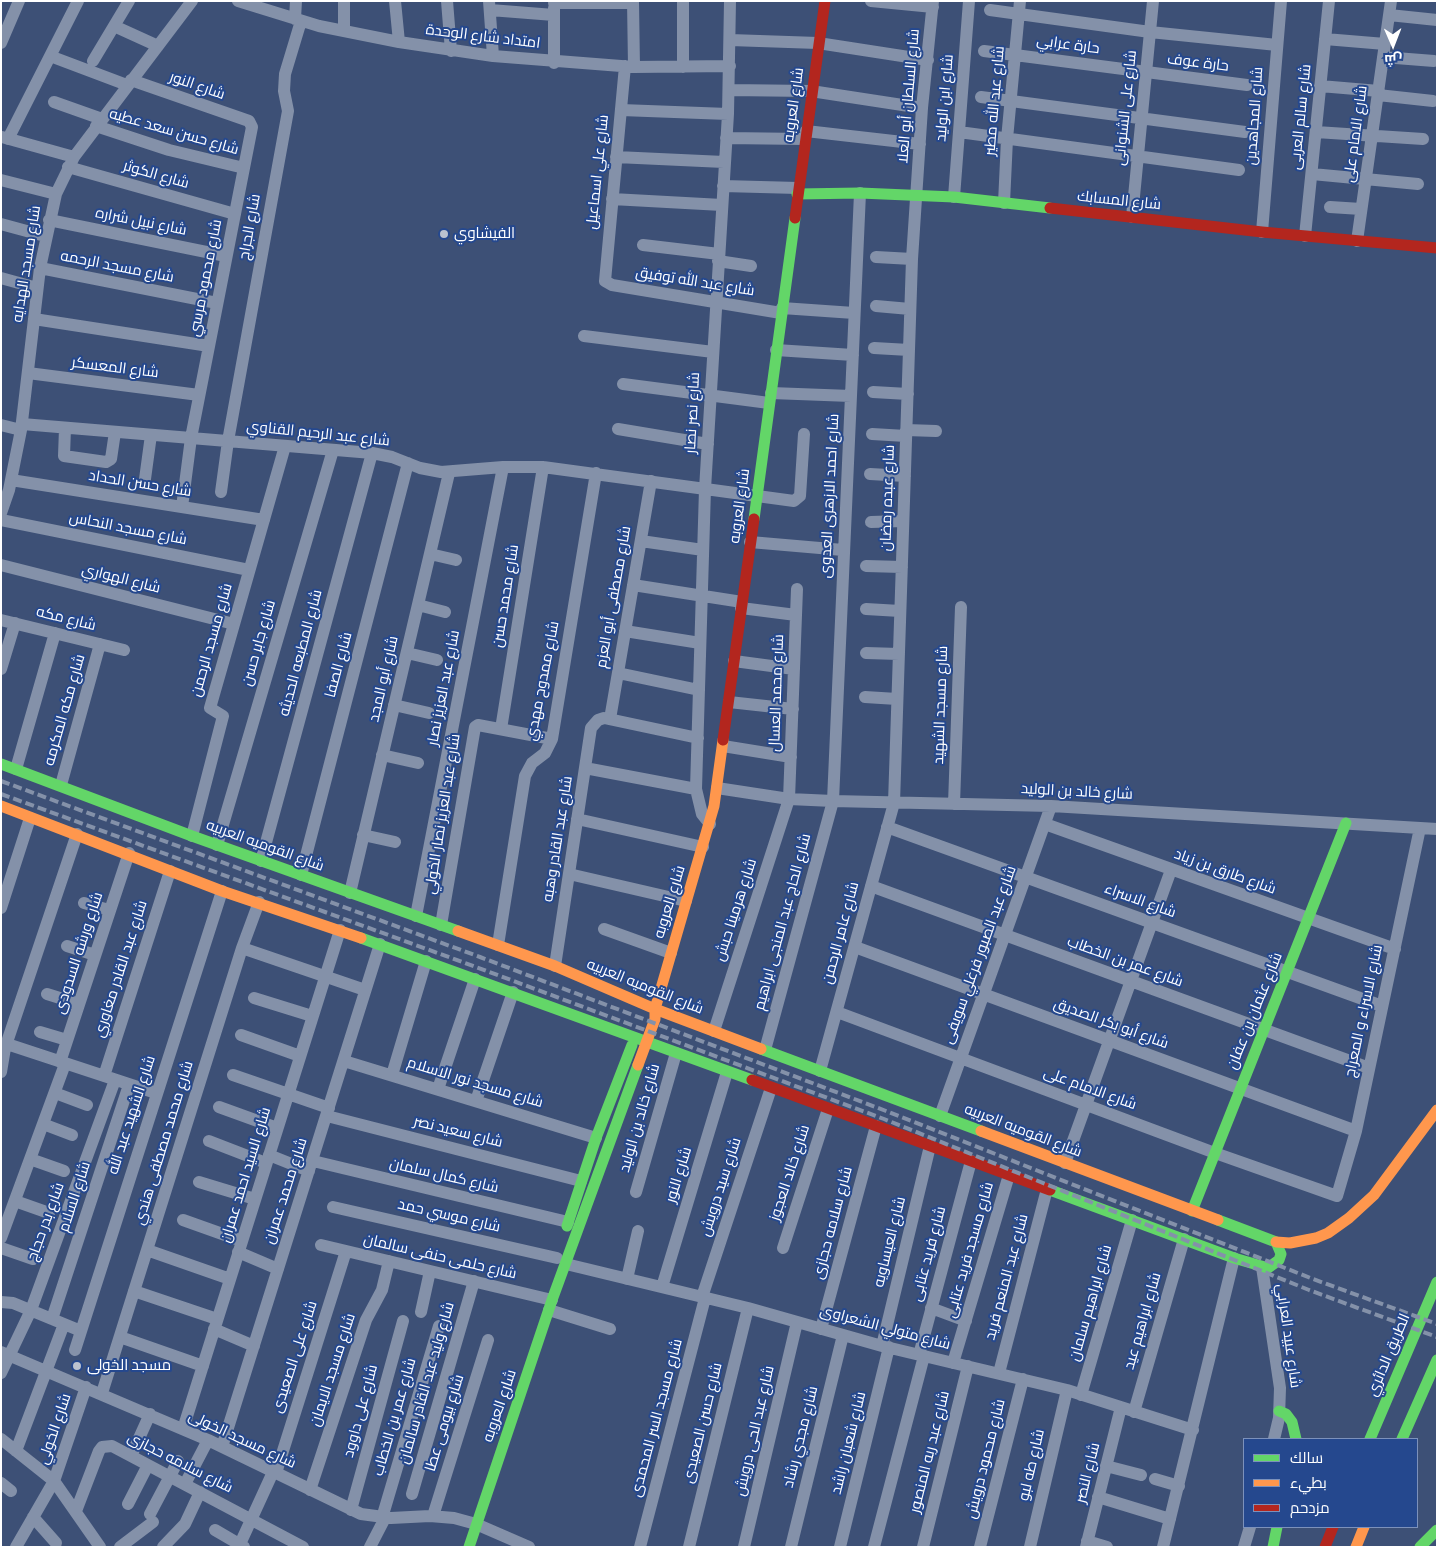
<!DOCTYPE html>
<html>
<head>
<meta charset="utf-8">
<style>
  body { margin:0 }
  #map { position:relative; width:1438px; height:1548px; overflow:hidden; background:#3d5076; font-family:"Archivo Narrow",Cairo,sans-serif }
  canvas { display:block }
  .frame { position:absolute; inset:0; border:2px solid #fff; pointer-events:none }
  .legend { position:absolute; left:1243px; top:1438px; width:175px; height:90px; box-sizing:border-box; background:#25488e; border:1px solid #7c91bb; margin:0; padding:6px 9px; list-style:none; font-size:15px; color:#fff }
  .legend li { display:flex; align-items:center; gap:10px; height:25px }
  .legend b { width:25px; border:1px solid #7c91bb }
  .north { position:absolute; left:1368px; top:20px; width:50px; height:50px; -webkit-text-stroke:4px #25488e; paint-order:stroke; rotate:179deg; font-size:14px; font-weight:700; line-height:20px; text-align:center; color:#fff }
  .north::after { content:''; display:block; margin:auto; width:18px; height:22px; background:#fff; clip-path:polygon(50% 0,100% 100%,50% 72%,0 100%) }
</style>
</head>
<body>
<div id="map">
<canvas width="1438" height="1548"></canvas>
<div class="frame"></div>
<ul class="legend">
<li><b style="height:6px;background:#63d668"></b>سالك</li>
<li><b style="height:6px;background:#ff974d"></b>بطيء</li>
<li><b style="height:6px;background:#b3261e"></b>مزدحم</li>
</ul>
<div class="north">ش</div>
</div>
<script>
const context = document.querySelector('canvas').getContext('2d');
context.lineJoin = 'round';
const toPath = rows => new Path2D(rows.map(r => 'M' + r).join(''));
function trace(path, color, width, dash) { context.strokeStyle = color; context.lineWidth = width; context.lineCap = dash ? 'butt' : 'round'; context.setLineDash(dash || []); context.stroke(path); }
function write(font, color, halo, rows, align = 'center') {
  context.font = font + ' "Archivo Narrow",Cairo,sans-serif'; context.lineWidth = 4; context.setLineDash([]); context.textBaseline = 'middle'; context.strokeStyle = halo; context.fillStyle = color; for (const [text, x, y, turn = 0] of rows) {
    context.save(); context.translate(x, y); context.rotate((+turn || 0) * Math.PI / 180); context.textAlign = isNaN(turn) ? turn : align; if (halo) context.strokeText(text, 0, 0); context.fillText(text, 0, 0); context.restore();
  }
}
trace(toPath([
  [238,1,319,26,399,42,493,56,634,67,730,66],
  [344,1,344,31],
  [395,1,399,42],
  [447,1,451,51],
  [489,1,493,56],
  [633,1,634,67],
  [683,1,683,67],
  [871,1,933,7],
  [554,3,633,3],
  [490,10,554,15],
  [990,10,1150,32,1277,45],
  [1389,15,1437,20],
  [295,19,296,1],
  [114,26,158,46],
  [1325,39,1385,44],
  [730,40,818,43,928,60],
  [1,43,19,1],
  [984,51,1247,85],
  [50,56,127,85],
  [1383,57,1434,61],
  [93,61,129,1],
  [554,63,554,8],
  [625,66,605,281,612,285,781,313],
  [131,80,249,121,252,127,191,438,182,507],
  [1320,86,1379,91],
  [729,90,811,91,922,108],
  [1378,95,1433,101],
  [981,97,1245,132],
  [54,102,102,119],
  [621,110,728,114],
  [96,126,169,150,244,168],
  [806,131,920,144],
  [959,132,1239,170],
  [1316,132,1423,139],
  [2,137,74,157],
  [726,138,805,139],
  [8,139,78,1],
  [616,157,724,162],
  [68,167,235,214],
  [1312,174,1418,184],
  [1,180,56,194],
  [723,186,798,188],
  [954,197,969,1],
  [612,199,722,205],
  [1004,203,1007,139,1020,1],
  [1330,207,1361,209],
  [1132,217,1153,1],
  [49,220,226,256],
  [1,224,45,236],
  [1262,232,1281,1],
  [1305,236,1329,1],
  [1357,241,1391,1],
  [643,245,719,254],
  [876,257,912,259],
  [718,261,751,266],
  [40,268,217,303],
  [1,278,37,288],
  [876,306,910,309],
  [782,308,854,313],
  [34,319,209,346],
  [584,336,713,352],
  [874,348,909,350],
  [776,350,853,355],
  [28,373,199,395],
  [623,384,769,403],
  [873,392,908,394],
  [771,393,851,396],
  [22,424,372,453,392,457,420,468,441,472,503,467,543,467,794,501,800,496,804,434],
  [1,425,21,430],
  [65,428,64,456,106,462,111,459,115,432],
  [618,429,708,444],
  [906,430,936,431],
  [872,434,906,436],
  [870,474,905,476],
  [145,479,151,435],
  [11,480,264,520],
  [221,492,228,441,288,111,284,91,285,74,301,21],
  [1,513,9,490,21,430,40,268,56,194,74,157,192,1],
  [1,520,249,570],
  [871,522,903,521],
  [641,541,703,550],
  [750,542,843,550],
  [430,554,456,560],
  [1,565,234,624],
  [866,566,902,567],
  [633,585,742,602],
  [418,605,445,612],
  [741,608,796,615],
  [866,609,900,611],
  [1,620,124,650],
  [625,631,700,643],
  [407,653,437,660],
  [866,653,899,654],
  [734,661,794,669],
  [1,669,15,623],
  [618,673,699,690],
  [865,697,897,699],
  [729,702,793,709],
  [394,705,429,713],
  [610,719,651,481],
  [501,729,543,467],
  [723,746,791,757],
  [382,755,418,763],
  [585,768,696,789],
  [16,769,55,633],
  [61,785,100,644],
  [717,788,789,799,833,801,1051,806,1437,829],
  [954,804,961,607],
  [577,819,703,847],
  [710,824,702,814,696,789,705,489,728,114,730,1],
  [1045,824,1395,949],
  [887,827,1382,1006],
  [363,835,395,842],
  [192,836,223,716,210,708,285,446],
  [217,845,333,450],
  [261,861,372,453],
  [569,874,686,901],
  [301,875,408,463],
  [871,886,1369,1068],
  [350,893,449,473],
  [84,903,109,910],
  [1,908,30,818],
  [416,916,503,467],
  [441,925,475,727,478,725,552,739],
  [604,929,671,953],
  [498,945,525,776,532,763,545,753,552,739,596,473],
  [67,946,95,955],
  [855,947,1356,1131],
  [242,948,365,990],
  [555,966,591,728,598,720,604,718,698,738],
  [47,994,79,1004],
  [254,998,312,1016],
  [837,1012,1215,1153,1337,1196,1356,1131,1420,828],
  [714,1031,789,799,797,589],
  [40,1032,67,1040],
  [241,1035,300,1056],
  [7,1044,156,1093],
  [765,1050,833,801,860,193],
  [344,1061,596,1138],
  [60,1062,129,853],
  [820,1071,894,803,912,259,922,108,933,1],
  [1,1072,5,1048,77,834],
  [233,1075,329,1108],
  [392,1075,426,961],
  [104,1076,170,871],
  [438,1089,475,979],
  [55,1093,87,1105],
  [476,1101,513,992],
  [219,1107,277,1128],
  [327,1116,581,1181],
  [940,1116,1051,806],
  [43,1124,72,1135],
  [209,1141,266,1163],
  [269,1155,309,1171],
  [30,1159,64,1171],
  [313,1161,568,1222],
  [1065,1163,1171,870],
  [199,1182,255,1199],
  [636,1192,676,1053],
  [15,1201,49,1213],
  [333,1207,557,1258],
  [183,1220,242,1241],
  [1,1238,65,1064],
  [321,1245,552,1300],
  [1,1248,33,1259],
  [783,1248,828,1109],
  [147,1250,230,1279],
  [238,1252,278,1269],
  [566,1264,748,1308,882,1346,1067,1390,1193,1430],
  [1262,1267,1280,1388,1279,1418,1274,1439],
  [627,1279,638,1231],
  [662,1287,727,1072],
  [134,1291,217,1319],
  [702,1297,771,1088],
  [1,1302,13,1303,81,1331],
  [931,1308,966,1321],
  [549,1310,610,1329],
  [421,1312,430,1271],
  [52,1319,129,1085],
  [214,1329,254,1346],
  [821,1329,876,1126],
  [120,1337,203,1366],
  [882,1346,930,1146],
  [75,1350,222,891],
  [1,1352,208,1440,361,1514,391,1518,430,1516,454,1518,476,1524,529,1547],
  [919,1355,971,1161],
  [953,1363,1009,1175],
  [1,1373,31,1310,115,1080],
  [999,1373,1047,1189],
  [102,1393,242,948,259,902],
  [1081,1395,1132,1220],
  [1134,1412,1184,1239],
  [183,1429,340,930],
  [1,1439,54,1481,100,1547],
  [222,1447,380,944],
  [16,1451,64,1324],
  [131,1456,150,1414],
  [1106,1466,1141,1475],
  [276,1473,346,1251],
  [1155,1479,1179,1486],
  [1,1483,11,1491],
  [185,1484,208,1440],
  [310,1490,366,1320,382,1290,389,1261],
  [412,1494,474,1281],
  [1098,1497,1170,1519],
  [128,1504,148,1465],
  [351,1510,403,1321],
  [76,1511,99,1451,102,1447,112,1446,303,1547],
  [150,1514,178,1461],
  [433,1516,488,1340],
  [33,1517,56,1543],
  [382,1518,439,1326],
  [215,1530,244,1547],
  [1087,1541,1107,1547],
  [240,1544,273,1472],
  [16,1547,54,1481,86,1387],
  [120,1547,153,1522],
  [163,1547,185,1524,200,1492],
  [370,1547,385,1518],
  [640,1547,705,1298],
  [689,1547,748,1308],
  [744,1547,797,1322],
  [791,1547,843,1335],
  [840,1547,889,1347],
  [874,1547,924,1356],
  [923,1547,968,1366],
  [980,1547,1023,1379],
  [1030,1547,1067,1390],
  [1086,1547,1121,1407],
  [1163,1547,1234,1258],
  [1244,1547,1250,1527]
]), '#8491a9', 12);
trace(toPath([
  [797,194,860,193,954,197,1050,208],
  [754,519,795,218],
  [1,764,192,836,458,931],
  [361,938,752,1080],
  [761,1049,981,1131],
  [1050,1190,1234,1258,1268,1268,1279,1260,1281,1254,1276,1242,1218,1220],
  [1192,1211,1346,823],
  [567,1226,596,1138,632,1045],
  [1279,1411,1286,1414,1292,1422,1296,1439],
  [1370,1439,1437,1282],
  [1402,1439,1437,1360],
  [469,1547,552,1300,638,1065],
  [1273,1547,1277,1527],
  [1420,1547,1437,1530]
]), '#63d668', 11);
trace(toPath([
  [1,806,222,891,361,938],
  [458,931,555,966,655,1009,761,1049],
  [638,1065,655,1019,655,1009,714,806,723,740],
  [981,1131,1218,1220],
  [1276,1242,1290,1243,1316,1238,1328,1233,1349,1218,1374,1195,1437,1110],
  [1356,1547,1364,1527]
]), '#ff974d', 11);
trace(toPath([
  [1050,208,1262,232,1437,248],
  [795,218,825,1],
  [723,740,754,519],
  [752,1080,1050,1190],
  [1325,1547,1333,1527]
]), '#b3261e', 11);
trace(toPath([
  [1,781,480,957,886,1111,1313,1279,1437,1324],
  [1,794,476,967,884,1119,1309,1290,1437,1337]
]), '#8491a9', 4, [9, 4]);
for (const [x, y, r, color] of [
  [444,234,5,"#bbc2cf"],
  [77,1366,5,"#bbc2cf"]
]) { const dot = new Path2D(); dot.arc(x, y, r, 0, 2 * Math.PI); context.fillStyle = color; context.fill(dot); trace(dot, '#25488e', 2); }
write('15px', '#fff', '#25488e', [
  ["امتداد شارع الوحدة",483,37,7],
  ["حارة عرابي",1068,45,8],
  ["حارة عوف",1198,63,7],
  ["شارع النور",197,86,19],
  ["شارع السلطان أبو العلا",909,96,-85],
  ["شارع ابن الوليد",945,98,-85],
  ["شارع عبد الله مطير",995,101,-85],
  ["شارع العروبه",794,105,-82],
  ["شارع على الشنوانى",1126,108,-84],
  ["شارع المجاهدين",1255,116,-86],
  ["شارع سالم العربى",1301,117,-84],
  ["شارع حسن سعد عطيه",174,132,16],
  ["شارع الامام على",1356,134,-82],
  ["شارع علي اسماعيل",598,172,-84],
  ["شارع الكوثر",156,175,16],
  ["شارع المسابك",1119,201,6],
  ["شارع نبيل شراره",141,222,11],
  ["شارع الجراج",250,227,-80],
  ["شارع مسجد الهدايه",27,264,-81],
  ["شارع مسجد الرحمه",117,267,11],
  ["شارع محمود مرسي",206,278,-79],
  ["شارع عبد الله توفيق",695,282,9],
  ["شارع المعسكر",115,368,7],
  ["شارع نصر نصار",693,413,-87],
  ["شارع عبد الرحيم القناوي",318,434,6],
  ["شارع حسن الحداد",140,484,9],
  ["شارع احمد الازهرى العدوى",830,496,-87],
  ["شارع عبده رمضان",888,498,-88],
  ["شارع العروبه",740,506,-82],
  ["شارع مسجد النحاس",128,529,11],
  ["شارع الهواري",121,579,14],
  ["شارع محمد حسن",506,596,-81],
  ["شارع مصطفى أبو العزم",614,597,-80],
  ["شارع مكه",66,619,14],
  ["شارع مسجد الرحمن",212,640,-74],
  ["شارع جابر حسن",259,643,-74],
  ["شارع المطبعه الحديثه",301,653,-75],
  ["شارع الصفا",339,665,-75],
  ["شارع أبو المجد",384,679,-77],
  ["شارع ممدوح مهدي",543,681,-79],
  ["شارع عبد العزيز نصار",444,688,-79],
  ["شارع محمد العسال",777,693,-88],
  ["شارع مسجد الشهيد",941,705,-88],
  ["شارع مكه المكرمه",65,710,-74],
  ["شارع خالد بن الوليد",1077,792,3],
  ["شارع عبد العزيز نصار الخولي",443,814,-81],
  ["شارع عبد القادر وهبه",558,839,-81],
  ["شارع القوميه العربيه",265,846,20],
  ["شارع طارق بن زياد",1225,872,20],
  ["شارع الاسراء",1140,901,20],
  ["شارع العروبه",670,902,-73],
  ["شارع هرمينا حبش",736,910,-72],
  ["شارع الحاج عبد المنجى ابراهيم",783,922,-75],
  ["شارع عامر الرحمن",841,933,-75],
  ["شارع ورشه السدودى",79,953,-72],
  ["شارع عبد الصبور فرغلي سويفى",980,955,-70],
  ["شارع عمر بن الخطاب",1125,962,20],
  ["شارع عبد القادر مغاوري",121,969,-72],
  ["شارع القوميه العربيه",645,987,22],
  ["شارع عثمان بن عفان",1255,1011,-68],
  ["شارع الاسراء و المعراج",1364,1011,-78],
  ["شارع أبو بكر الصديق",1111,1024,20],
  ["شارع مسجد نور الاسلام",475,1083,17],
  ["شارع الامام على",1090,1089,20],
  ["شارع الشهيد عبد الله",132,1115,-72],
  ["شارع خالد بن الوليد",640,1118,-74],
  ["شارع القوميه العربيه",1023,1131,21],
  ["شارع سعيد نصر",458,1132,14],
  ["شارع محمد مصطفى هندي",164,1143,-73],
  ["شارع خالد العجوز",790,1173,-72],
  ["شارع السيد احمد عمران",246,1175,-73],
  ["شارع النور",679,1175,-73],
  ["شارع كمال سلمان",444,1176,13],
  ["شارع سيد درويش",721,1187,-72],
  ["شارع محمد عمران",286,1191,-72],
  ["شارع السلام",75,1197,-72],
  ["شارع موسي حمد",449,1216,13],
  ["شارع بدر حجاج",46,1222,-70],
  ["شارع سلامه حجازى",833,1223,-75],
  ["شارع العيساويه",890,1242,-76],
  ["شارع مسجد فريد عتابى",970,1250,-74],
  ["شارع فريد عتابى",929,1254,-75],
  ["شارع حلمى حنفى سالمان",440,1257,13],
  ["شارع عبد المنعم فريد",1007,1277,-75],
  ["شارع ابراهيم سلمان",1091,1303,-74],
  ["شارع ابراهيم عيد",1143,1321,-74],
  ["شارع متولي الشعراوى",885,1328,15],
  ["شارع عبيد العرابي",1288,1336,82],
  ["الطريق الدائري",1389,1355,-67],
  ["شارع على الصعيدى",295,1357,-72],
  ["شارع مسجد الايمان",333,1370,-72],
  ["شارع وليد عبد القادر سالمان",427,1383,-74],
  ["شارع العروبه",500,1406,-71],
  ["شارع على داوود",361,1411,-75],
  ["شارع عمر بن الخطاب",395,1417,-74],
  ["شارع مسجد السر المحمدى",657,1418,-75],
  ["شارع بيومى عطا",445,1423,-73],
  ["شارع حسن الصعيدى",703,1423,-76],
  ["شارع الخولي",55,1429,-71],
  ["شارع عبد الحى درويش",755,1431,-77],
  ["شارع مجدي رشاد",801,1437,-76],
  ["شارع مسجد الخولى",242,1440,25],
  ["شارع شعبان راشد",849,1443,-76],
  ["شارع عبد ربه المنصور",930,1452,-76],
  ["شارع محمود درويش",986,1459,-76],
  ["شارع سلامه حجازى",180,1463,27],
  ["شارع طه لبو",1032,1465,-77],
  ["شارع النصر",1088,1473,-76]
]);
write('15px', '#fff', '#25488e', [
  ["الفيشاوي",454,234],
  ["مسجد الخولى",87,1366]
], 'left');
</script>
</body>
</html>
